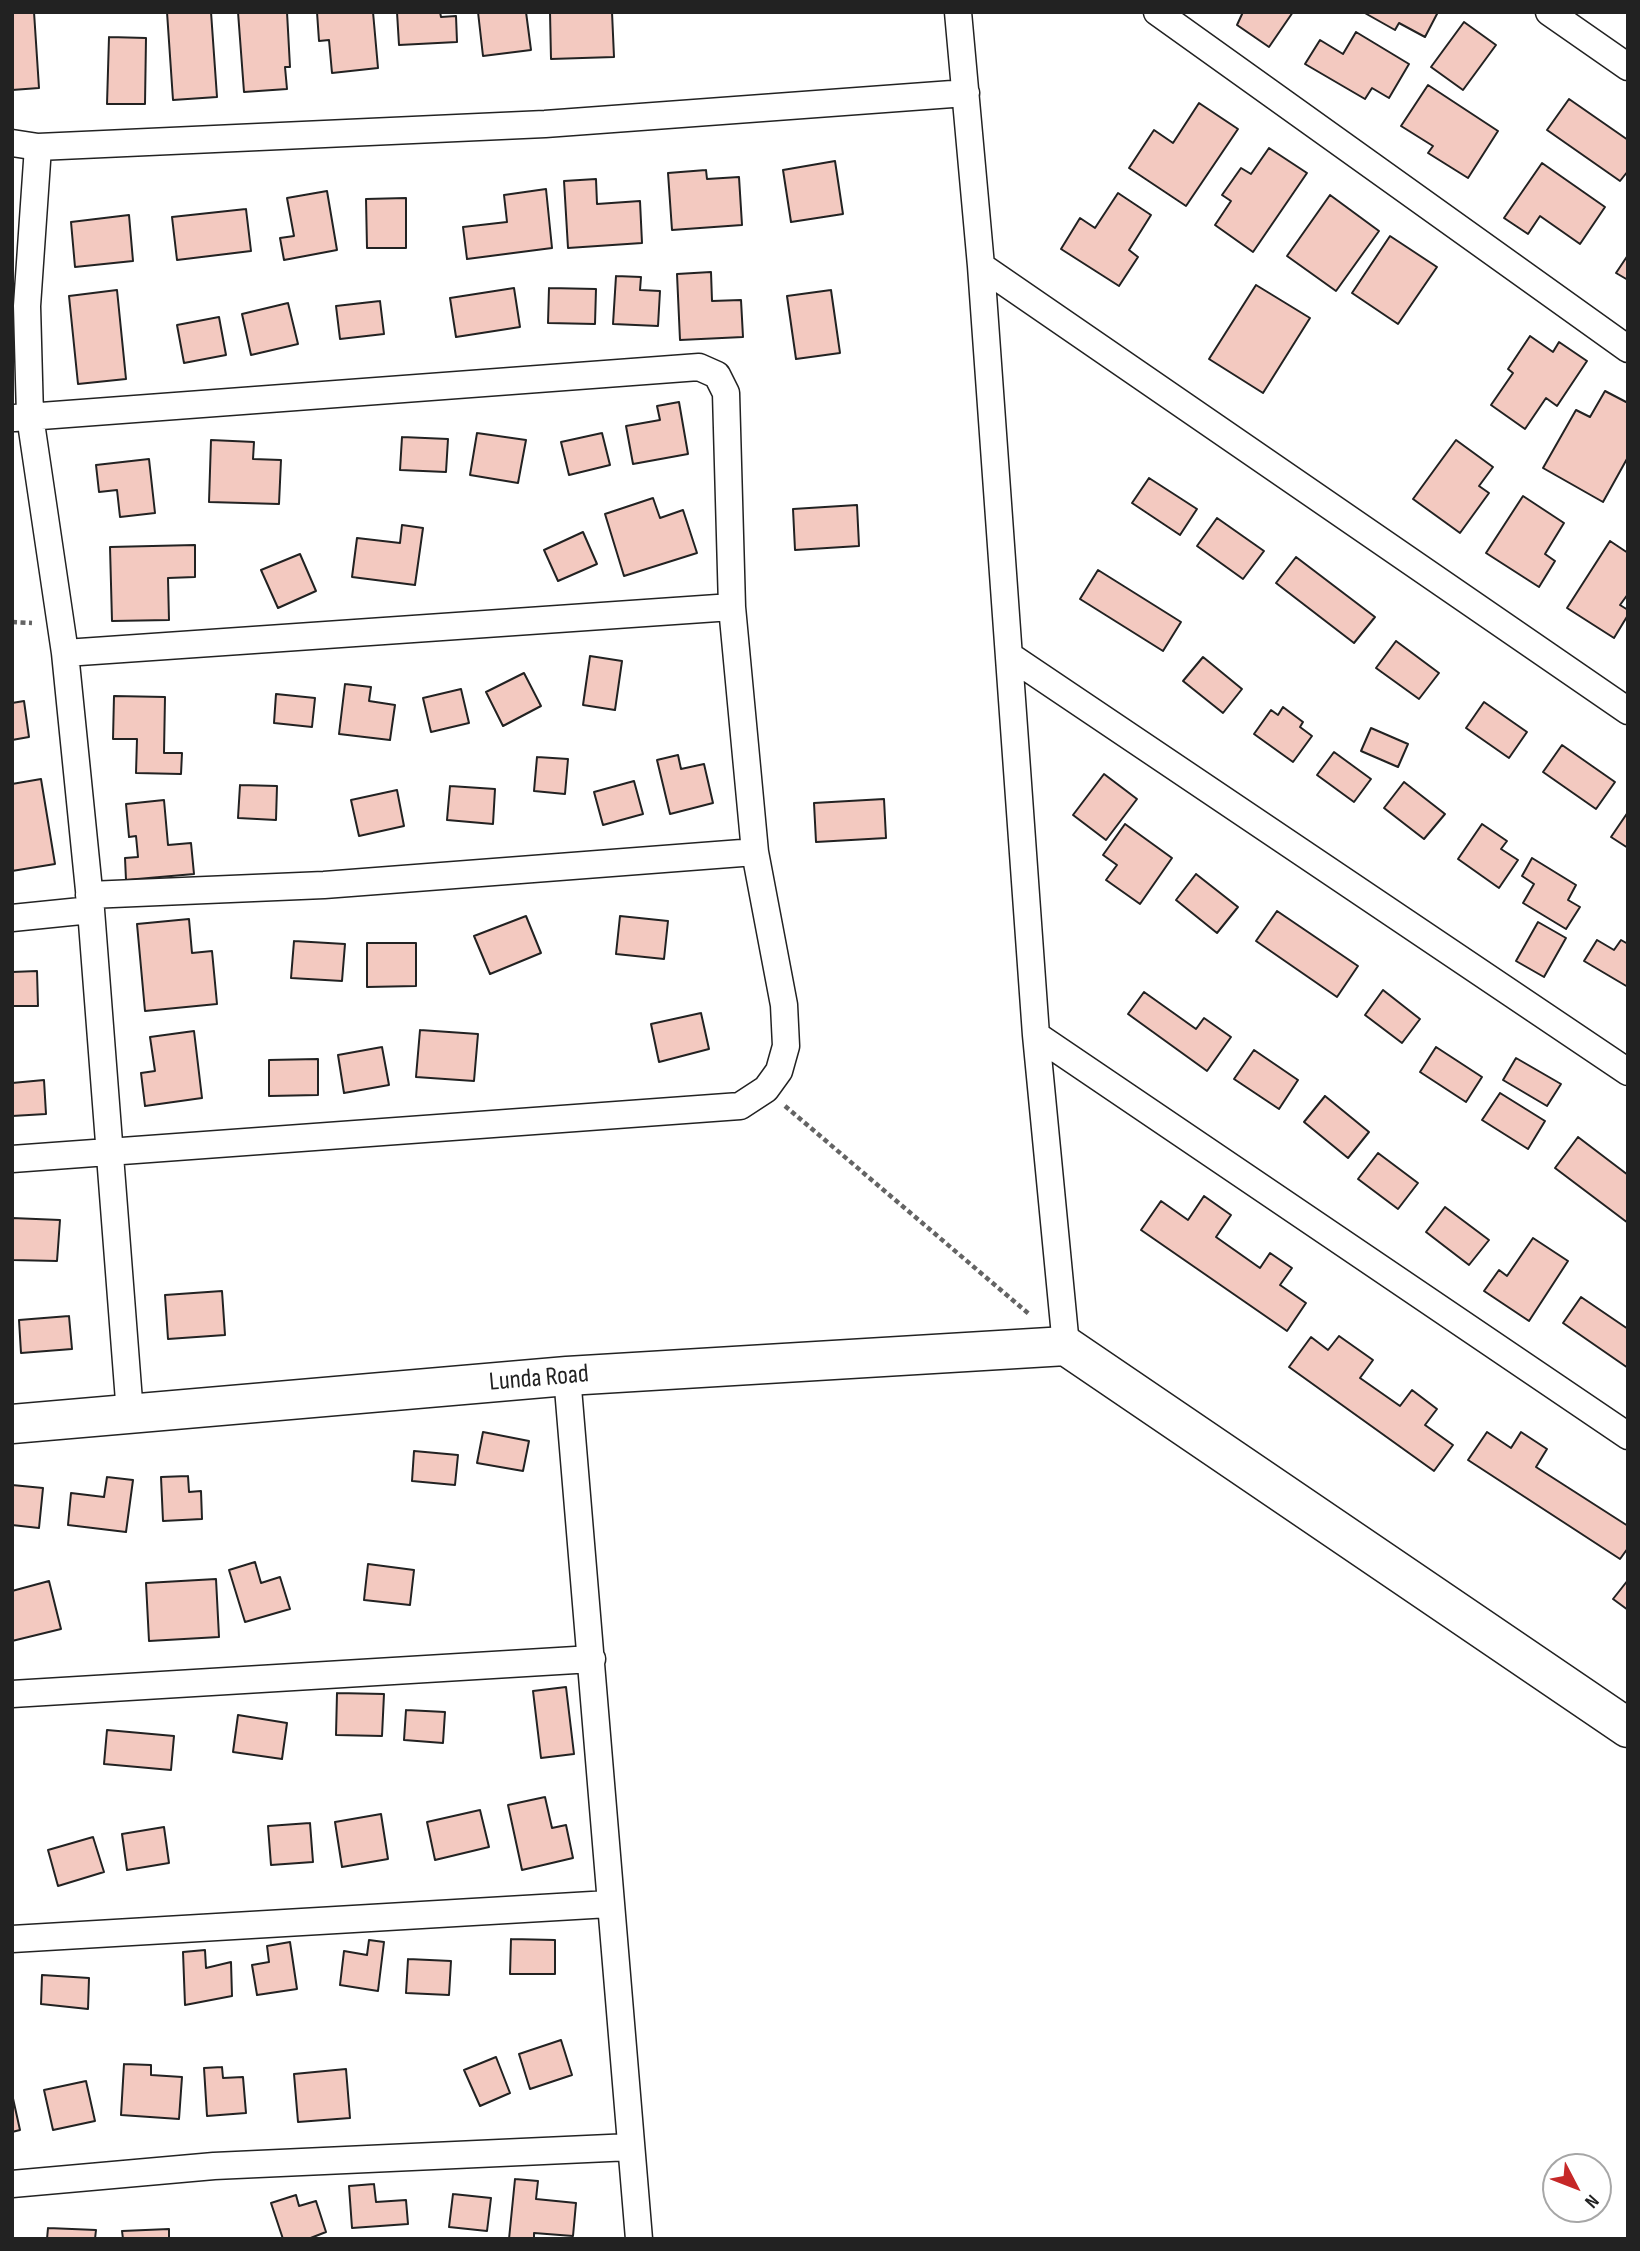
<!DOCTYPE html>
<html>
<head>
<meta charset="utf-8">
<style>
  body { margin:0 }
  #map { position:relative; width:1640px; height:2251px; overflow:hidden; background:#fff; font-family:"Sofia Sans Condensed",sans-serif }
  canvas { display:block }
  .frame { position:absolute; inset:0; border:14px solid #222; pointer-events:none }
  .north { position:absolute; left:1542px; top:2153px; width:70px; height:70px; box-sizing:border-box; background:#fff; border:2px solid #a7a7a7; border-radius:50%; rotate:132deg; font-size:19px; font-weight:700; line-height:28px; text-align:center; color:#222 }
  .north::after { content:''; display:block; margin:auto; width:24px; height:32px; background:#c62828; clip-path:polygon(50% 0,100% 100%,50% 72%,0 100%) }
</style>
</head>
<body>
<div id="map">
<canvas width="1640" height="2251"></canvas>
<div class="frame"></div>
<div class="north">N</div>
</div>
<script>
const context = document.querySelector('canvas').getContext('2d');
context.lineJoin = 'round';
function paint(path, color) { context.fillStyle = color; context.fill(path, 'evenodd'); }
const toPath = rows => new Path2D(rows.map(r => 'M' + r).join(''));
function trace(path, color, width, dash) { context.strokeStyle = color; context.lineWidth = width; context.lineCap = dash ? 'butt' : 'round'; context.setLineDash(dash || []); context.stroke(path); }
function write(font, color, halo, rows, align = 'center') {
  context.font = font + ' "Sofia Sans Condensed",sans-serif'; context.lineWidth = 5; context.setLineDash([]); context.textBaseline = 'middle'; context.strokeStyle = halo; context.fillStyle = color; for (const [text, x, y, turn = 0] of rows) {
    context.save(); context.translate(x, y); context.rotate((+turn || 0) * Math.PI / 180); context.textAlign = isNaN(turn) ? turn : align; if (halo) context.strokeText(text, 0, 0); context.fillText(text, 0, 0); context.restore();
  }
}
const building = toPath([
  [12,12,34,12,39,88,12,90,12,12],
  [167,12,211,12,217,97,173,100,167,12],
  [238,12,287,12,290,67,285,67,287,89,244,92,238,12],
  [317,12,373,12,378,68,332,73,329,40,319,41,317,12],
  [397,12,440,12,441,17,456,16,457,42,399,45,397,12],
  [478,12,526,12,531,50,483,56,478,12],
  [550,12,612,12,614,57,551,59,550,12],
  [1243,12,1293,12,1269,47,1237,25,1243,12],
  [1363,12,1438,12,1425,37,1399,23,1395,30,1363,12],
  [1464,22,1496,45,1463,90,1431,67,1464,22],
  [1356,32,1409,64,1389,98,1372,88,1365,99,1305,64,1320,40,1343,54,1356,32],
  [109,37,146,38,145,104,107,104,109,37],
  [1428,85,1498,131,1468,178,1428,153,1433,146,1401,126,1428,85],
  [1569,99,1628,140,1628,171,1620,181,1547,130,1569,99],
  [1199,103,1238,129,1186,206,1129,168,1154,130,1173,143,1199,103],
  [1269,148,1307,173,1253,252,1215,225,1231,201,1222,195,1241,168,1251,174,1269,148],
  [835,161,843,214,791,222,783,170,835,161],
  [1542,163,1605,207,1580,244,1540,216,1528,234,1504,218,1542,163],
  [706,170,707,179,739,177,742,225,672,230,668,173,706,170],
  [596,179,597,204,640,201,642,243,568,248,564,181,596,179],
  [546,189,552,248,467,259,463,227,507,222,504,195,546,189],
  [327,191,337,250,284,260,280,238,294,236,287,198,327,191],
  [1118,193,1151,215,1129,250,1138,257,1119,286,1061,249,1080,218,1095,228,1118,193],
  [1330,195,1379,231,1336,291,1287,256,1330,195],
  [406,198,406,248,367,248,366,199,406,198],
  [246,209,251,251,177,260,172,217,246,209],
  [129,215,133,261,75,267,71,222,129,215],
  [1390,236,1437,267,1398,324,1352,293,1390,236],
  [1628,255,1628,280,1616,273,1628,255],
  [711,272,712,301,741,300,743,337,680,340,677,274,711,272],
  [616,276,641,277,640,290,660,291,658,326,613,324,616,276],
  [1256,285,1310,318,1263,393,1209,359,1256,285],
  [514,288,520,327,456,337,450,298,514,288],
  [549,288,596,289,595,324,548,323,549,288],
  [117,290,126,379,78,384,69,296,117,290],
  [831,290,840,353,796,359,787,296,831,290],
  [380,301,384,334,340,339,336,306,380,301],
  [288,303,298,344,251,355,242,314,288,303],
  [219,317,226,355,184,363,177,325,219,317],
  [1530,336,1553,352,1559,342,1587,361,1557,406,1546,398,1525,429,1491,405,1513,373,1508,369,1530,336],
  [1605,391,1628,403,1628,457,1603,502,1543,468,1576,410,1590,417,1605,391],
  [679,402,688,454,633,464,626,426,660,420,657,406,679,402],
  [477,433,526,440,518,483,470,475,477,433],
  [602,433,610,465,569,475,561,442,602,433],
  [402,437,448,439,446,472,400,470,402,437],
  [211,440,254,442,253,459,281,460,279,504,209,502,211,440],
  [1456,440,1493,467,1479,486,1489,493,1460,533,1413,499,1456,440],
  [149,459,155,513,120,517,117,490,99,492,96,465,149,459],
  [1149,478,1197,509,1180,535,1132,503,1149,478],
  [1523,496,1564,523,1545,554,1555,561,1539,587,1486,553,1523,496],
  [653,498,660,518,683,510,697,553,624,576,605,514,653,498],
  [857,505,859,546,795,550,793,509,857,505],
  [1217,518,1264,551,1243,579,1197,546,1217,518],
  [402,525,423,528,415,585,352,577,357,538,400,543,402,525],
  [583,532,597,564,558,581,544,550,583,532],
  [1610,541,1628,553,1628,594,1620,605,1628,610,1628,615,1614,638,1567,608,1610,541],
  [195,545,195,577,168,578,169,620,112,621,110,547,195,545],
  [300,554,316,591,278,608,261,570,300,554],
  [1296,557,1375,617,1354,643,1276,583,1296,557],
  [1098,570,1181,622,1163,651,1080,599,1098,570],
  [1396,641,1439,673,1419,699,1376,668,1396,641],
  [590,656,622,661,615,710,583,705,590,656],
  [1203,657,1242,689,1223,713,1183,681,1203,657],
  [524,673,541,706,503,726,486,692,524,673],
  [345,684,371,687,369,701,395,705,390,740,339,734,345,684],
  [461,689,469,723,431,732,423,698,461,689],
  [276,694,315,698,312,727,274,723,276,694],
  [114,696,165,697,164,753,182,753,181,774,136,773,137,739,113,739,114,696],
  [24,701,29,737,12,740,12,703,24,701],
  [1484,702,1527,732,1509,758,1466,728,1484,702],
  [1283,707,1303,722,1300,727,1312,736,1293,762,1254,734,1271,710,1278,715,1283,707],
  [1371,728,1408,744,1398,767,1361,751,1371,728],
  [1562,745,1615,782,1596,809,1543,772,1562,745],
  [1334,752,1371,779,1354,802,1317,775,1334,752],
  [678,755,681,769,704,764,713,803,670,814,657,760,678,755],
  [537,757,568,759,565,794,534,791,537,757],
  [1104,774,1137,799,1106,840,1073,815,1104,774],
  [41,779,55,864,12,871,12,784,41,779],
  [634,781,643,814,603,825,594,792,634,781],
  [1404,782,1445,814,1424,839,1384,808,1404,782],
  [240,785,277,786,276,820,238,818,240,785],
  [450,786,495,789,493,824,447,820,450,786],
  [397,790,404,826,359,836,351,800,397,790],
  [884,799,886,838,816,842,814,803,884,799],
  [164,800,168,845,191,843,194,874,126,880,125,858,138,857,136,836,129,837,126,804,164,800],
  [1628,812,1628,848,1611,837,1628,812],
  [1125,824,1172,858,1140,904,1106,880,1117,865,1103,855,1125,824],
  [1482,824,1507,841,1501,849,1518,860,1499,888,1458,859,1482,824],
  [1532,858,1576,885,1568,900,1580,907,1566,929,1523,903,1534,884,1522,876,1532,858],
  [1196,874,1238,907,1217,933,1176,900,1196,874],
  [1277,911,1358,966,1337,997,1256,941,1277,911],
  [526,916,541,953,490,974,474,936,526,916],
  [620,916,668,921,664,959,616,954,620,916],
  [189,919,192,953,212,951,217,1004,145,1011,137,924,189,919],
  [1538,922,1566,938,1544,977,1516,961,1538,922],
  [1597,940,1614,950,1621,940,1628,944,1628,987,1584,961,1597,940],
  [294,941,345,944,342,981,291,978,294,941],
  [367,943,416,943,416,986,367,987,367,943],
  [37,971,38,1006,12,1006,12,972,37,971],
  [1383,990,1420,1019,1402,1043,1365,1015,1383,990],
  [1144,992,1196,1029,1204,1018,1231,1037,1207,1071,1128,1014,1144,992],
  [701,1013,709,1049,659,1062,651,1024,701,1013],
  [420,1030,478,1034,474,1081,416,1077,420,1030],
  [194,1031,202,1098,145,1106,141,1073,155,1071,150,1037,194,1031],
  [382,1047,389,1085,344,1093,338,1055,382,1047],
  [1436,1047,1482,1077,1466,1102,1420,1072,1436,1047],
  [1254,1050,1298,1080,1279,1109,1234,1079,1254,1050],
  [1516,1058,1561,1084,1547,1106,1503,1080,1516,1058],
  [318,1059,318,1095,269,1096,269,1060,318,1059],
  [44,1080,46,1114,12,1116,12,1083,44,1080],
  [1500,1093,1545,1121,1528,1149,1482,1120,1500,1093],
  [1325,1096,1369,1132,1348,1158,1304,1122,1325,1096],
  [1578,1137,1628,1175,1628,1223,1555,1168,1578,1137],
  [1378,1153,1418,1183,1398,1209,1358,1179,1378,1153],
  [1204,1196,1231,1215,1216,1237,1260,1268,1270,1253,1292,1268,1280,1285,1306,1303,1287,1331,1141,1230,1161,1201,1188,1220,1204,1196],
  [1445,1207,1489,1240,1469,1265,1426,1232,1445,1207],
  [12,1218,60,1220,57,1261,12,1260,12,1218],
  [1533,1238,1568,1261,1529,1321,1484,1291,1499,1270,1507,1276,1533,1238],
  [222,1291,225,1335,168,1339,165,1295,222,1291],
  [1581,1297,1628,1329,1628,1368,1563,1323,1581,1297],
  [69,1316,72,1349,21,1353,19,1320,69,1316],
  [1339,1336,1373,1360,1360,1378,1400,1406,1412,1390,1437,1409,1425,1425,1453,1445,1434,1471,1289,1367,1311,1337,1328,1350,1339,1336],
  [483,1432,529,1441,523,1471,477,1463,483,1432],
  [1487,1432,1511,1448,1521,1432,1547,1449,1536,1467,1628,1526,1628,1548,1620,1559,1468,1460,1487,1432],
  [414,1451,458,1455,455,1485,412,1481,414,1451],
  [188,1476,189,1492,201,1491,202,1519,163,1521,161,1477,188,1476],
  [107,1477,133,1480,126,1532,68,1525,71,1493,104,1497,107,1477],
  [12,1485,43,1488,39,1528,12,1525,12,1485],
  [255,1562,261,1583,280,1577,290,1609,245,1622,229,1570,255,1562],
  [368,1564,414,1570,410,1605,364,1600,368,1564],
  [216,1579,219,1637,149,1641,146,1583,216,1579],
  [1628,1580,1628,1610,1613,1599,1628,1580],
  [49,1581,61,1629,12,1641,12,1591,49,1581],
  [566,1687,574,1754,541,1758,533,1691,566,1687],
  [337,1693,384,1694,382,1736,336,1735,337,1693],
  [406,1710,445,1712,443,1743,404,1740,406,1710],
  [238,1715,287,1723,282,1759,233,1752,238,1715],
  [107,1730,174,1736,171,1770,104,1764,107,1730],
  [545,1797,552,1828,566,1825,573,1858,522,1870,508,1805,545,1797],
  [480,1810,489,1847,435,1860,427,1822,480,1810],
  [381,1814,388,1859,342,1867,335,1822,381,1814],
  [310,1823,313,1862,271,1865,268,1826,310,1823],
  [164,1827,169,1863,127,1870,122,1834,164,1827],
  [93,1837,104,1872,58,1886,48,1850,93,1837],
  [511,1939,555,1940,555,1974,510,1974,511,1939],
  [369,1940,384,1942,378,1991,340,1985,344,1951,367,1955,369,1940],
  [290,1942,297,1989,257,1995,252,1965,269,1962,267,1946,290,1942],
  [205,1950,206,1968,231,1962,232,1996,185,2005,183,1952,205,1950],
  [408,1959,451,1961,449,1995,406,1993,408,1959],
  [42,1975,89,1978,88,2009,41,2004,42,1975],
  [561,2040,572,2075,530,2089,519,2054,561,2040],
  [496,2057,510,2093,480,2106,464,2070,496,2057],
  [124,2064,151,2065,151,2075,182,2077,179,2119,121,2115,124,2064],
  [222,2067,223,2078,243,2077,246,2113,207,2116,204,2068,222,2067],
  [346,2069,350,2118,298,2122,294,2074,346,2069],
  [86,2081,95,2121,53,2130,44,2090,86,2081],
  [12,2094,20,2130,12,2132,12,2094],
  [515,2179,538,2181,536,2199,576,2203,573,2236,534,2233,534,2239,509,2239,515,2179],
  [374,2184,376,2202,406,2200,408,2224,352,2228,349,2186,374,2184],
  [453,2194,491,2198,487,2231,449,2227,453,2194],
  [296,2195,299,2206,316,2201,326,2232,308,2239,283,2239,271,2203,296,2195],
  [48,2228,96,2230,95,2239,47,2239,48,2228],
  [169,2229,169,2239,123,2239,122,2231,169,2229]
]);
paint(building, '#f3c9c0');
trace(building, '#222', 2);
const street = toPath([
  [958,12,981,266,1036,1035,1066,1346],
  [1157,12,1628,349],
  [1549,12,1628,67],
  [12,143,38,147],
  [981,266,1628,711],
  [65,653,732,607],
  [1010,656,1628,1072],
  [89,895,324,885,755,852],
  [12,918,91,910],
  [1036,1035,1628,1436],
  [12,1159,740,1106,766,1089,779,1071,786,1046,784,1005,755,852,732,607,726,393,717,375,699,367,14,418],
  [567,1376,639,2239],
  [130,1414,91,910,65,653,30,416,27,306,38,147,545,124,966,93],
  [12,1694,592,1659],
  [12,1939,609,1904],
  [12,2184,214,2166,631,2147]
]);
const secondary = toPath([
  [12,1424,567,1376,1066,1346,1628,1728]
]);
trace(street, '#222', 29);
trace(secondary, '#222', 41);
trace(toPath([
  [12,622,32,623],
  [785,1106,1029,1314]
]), '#646464', 4.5, [5, 3.5]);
trace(street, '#fff', 26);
trace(secondary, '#fff', 38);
write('26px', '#222', '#fff', [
  ["Lunda Road",539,1379,-5]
]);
</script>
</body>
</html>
